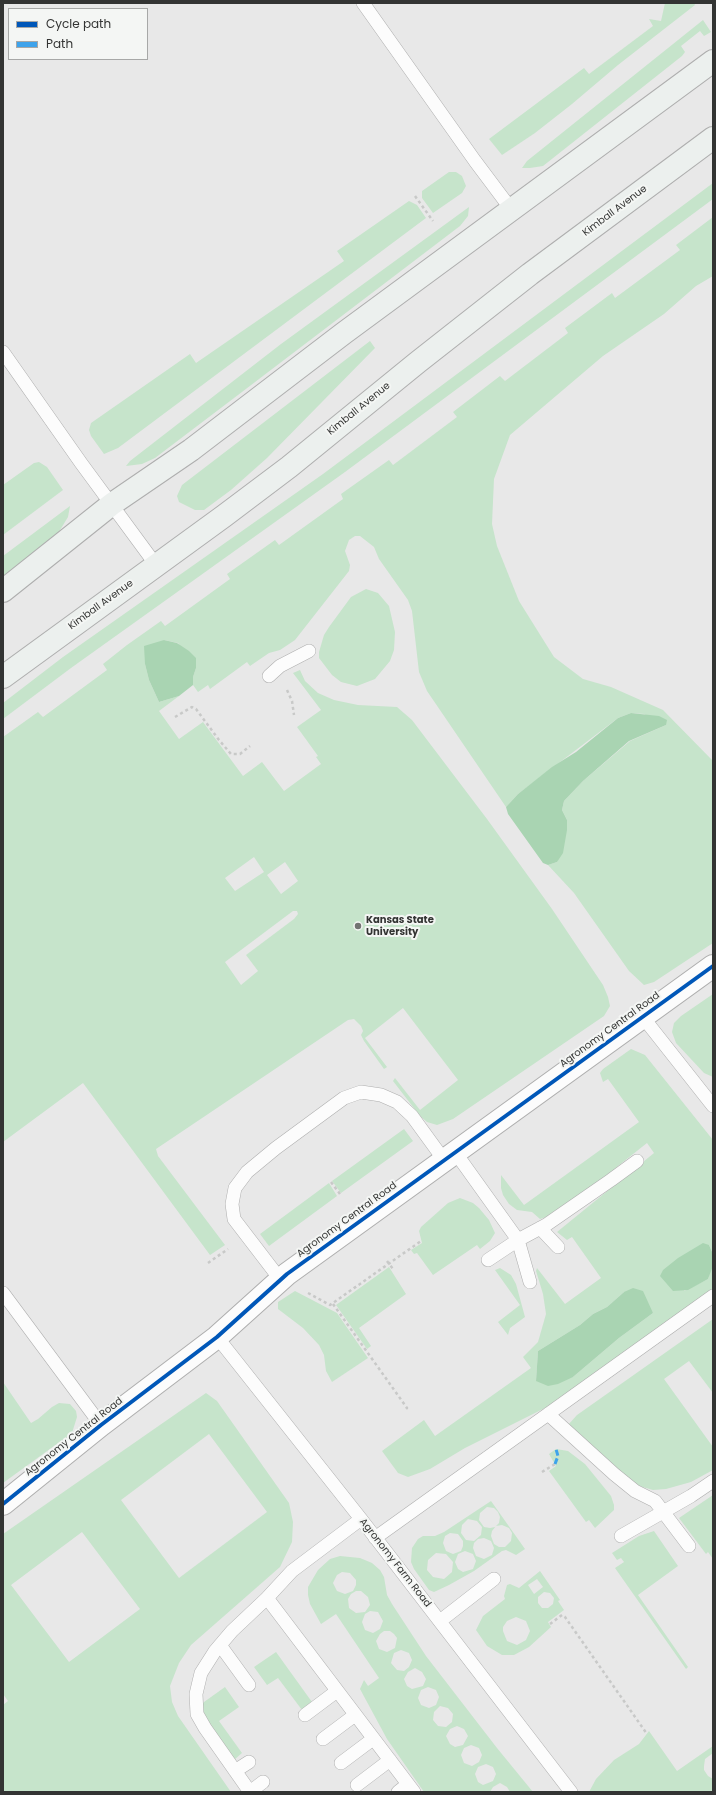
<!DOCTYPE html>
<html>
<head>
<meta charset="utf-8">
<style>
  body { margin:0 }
  #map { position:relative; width:716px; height:1795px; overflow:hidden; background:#e8e8e8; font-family:Poppins,sans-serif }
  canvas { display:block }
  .frame { position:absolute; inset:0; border:4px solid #333433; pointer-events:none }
  .legend { position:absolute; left:8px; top:8px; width:140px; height:52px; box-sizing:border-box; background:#f4f6f4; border:1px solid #a7a8a7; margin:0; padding:5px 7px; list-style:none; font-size:12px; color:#333433 }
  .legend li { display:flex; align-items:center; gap:8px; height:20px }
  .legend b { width:20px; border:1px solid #a7a8a7 }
</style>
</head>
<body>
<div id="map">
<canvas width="716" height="1795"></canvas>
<div class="frame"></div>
<ul class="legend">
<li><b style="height:5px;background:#0057b8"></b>Cycle path</li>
<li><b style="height:5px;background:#3ea3eb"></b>Path</li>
</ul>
</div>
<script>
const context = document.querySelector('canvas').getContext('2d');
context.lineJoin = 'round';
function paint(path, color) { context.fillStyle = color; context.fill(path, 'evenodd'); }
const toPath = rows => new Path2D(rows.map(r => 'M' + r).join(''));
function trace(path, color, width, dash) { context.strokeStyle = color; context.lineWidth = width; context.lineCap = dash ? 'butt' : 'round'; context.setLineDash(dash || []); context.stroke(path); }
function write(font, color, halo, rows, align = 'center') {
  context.font = font + ' Poppins,sans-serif'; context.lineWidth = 4; context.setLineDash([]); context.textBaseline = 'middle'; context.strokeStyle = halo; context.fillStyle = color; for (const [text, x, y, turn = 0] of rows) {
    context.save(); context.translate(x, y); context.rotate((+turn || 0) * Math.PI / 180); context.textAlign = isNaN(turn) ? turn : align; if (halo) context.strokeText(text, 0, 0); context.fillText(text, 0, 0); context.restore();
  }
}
paint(toPath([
  [665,3,694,3,695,5,618,65,572,104,535,133,502,155,489,139,584,68,589,74,653,26,649,19,661,21],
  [703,20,711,32,704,36,700,31,681,46,685,52,682,56,543,166,530,168,522,168,527,161],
  [449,172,456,172,462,176,466,186,462,193,433,213,422,198,422,191],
  [713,183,713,199,345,472,71,668,3,719,3,703,63,657,323,474],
  [409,201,417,205,426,218,118,448,104,454,91,436,89,430,91,423,190,354,196,363,344,261,337,251],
  [469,207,468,216,460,226,238,395,155,458,142,464,126,466,130,461,281,344],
  [713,217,713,276,696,286,664,314,603,356,510,435,494,479,492,524,497,546,519,601,554,657,583,679,611,687,663,710,713,761,713,943,654,982,644,985,629,971,574,893,548,865,557,862,567,820,562,810,564,801,583,781,630,741,666,725,644,714,631,713,618,718,518,794,506,807,427,691,419,672,412,611,408,600,379,559,374,547,360,536,355,536,349,540,345,551,350,565,349,571,295,640,280,650,269,653,250,666,247,662,210,689,208,685,198,692,193,685,193,677,196,668,178,643,164,640,145,664,149,680,159,702,179,696,159,711,179,739,203,722,243,776,262,762,284,791,321,764,316,757,318,756,297,727,321,710,293,673,300,670,305,681,318,693,334,700,358,705,397,707,412,720,487,819,552,909,603,985,608,997,610,1006,604,1016,453,1119,437,1125,427,1122,420,1116,393,1081,395,1078,420,1110,458,1080,403,1008,365,1038,387,1067,384,1069,364,1041,361,1035,363,1031,361,1026,354,1019,348,1020,156,1149,158,1156,225,1245,210,1255,83,1083,3,1142,3,737,38,712,43,717,107,670,103,664,127,645,161,621,165,626,230,579,227,574,275,540,279,545,343,499,341,494,389,460,393,465,457,417,453,412,500,376,505,381,568,333,565,328,612,293,615,298,680,250,676,245],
  [254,857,264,872,235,891,225,878],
  [285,862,298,881,281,894,267,875],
  [293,911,297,911,298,914,294,919,246,955,258,971,241,985,225,962],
  [370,341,375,348,267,458,231,490,204,510,195,510,179,502,177,496,182,485],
  [39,462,47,467,63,490,3,535,3,485,34,463],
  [70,506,68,517,57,535,3,577,3,556],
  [366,589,378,593,389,606,395,632,394,650,390,661,375,679,357,686,341,682,332,675,319,658,319,652,324,635,329,627,351,597],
  [713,994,713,1077,704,1073,676,1043,672,1032,674,1023,681,1016],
  [631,1049,645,1055,713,1140,713,1254,709,1245,684,1291,708,1279,713,1262,713,1293,555,1403,465,1448,430,1469,408,1477,398,1473,382,1451,424,1420,435,1436,531,1368,523,1357,538,1342,546,1314,543,1294,536,1271,537,1268,565,1304,601,1278,572,1237,567,1240,557,1232,654,1153,647,1143,618,1166,606,1177,546,1217,540,1219,532,1212,517,1210,509,1204,503,1195,501,1188,501,1175,524,1205,639,1122,608,1079,603,1082,600,1073,603,1069],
  [624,1292,653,1313,619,1338,573,1377,536,1381,538,1351,580,1325,593,1314,607,1307],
  [404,1129,413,1141,341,1193,332,1181],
  [329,1183,337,1196,269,1246,260,1234],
  [460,1198,473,1203,479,1208,489,1220,495,1233,490,1241,480,1249,477,1245,433,1275,417,1253,414,1254,411,1250,422,1243,419,1231,421,1227,448,1203],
  [389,1267,406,1294,359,1328,371,1346,367,1349,336,1305],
  [500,1268,511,1275,516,1284,525,1317,510,1328,508,1335,498,1322,520,1305,495,1270],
  [295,1291,337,1313,368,1358,332,1382,326,1371,324,1355,319,1345,303,1328,278,1309,278,1302],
  [713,1319,713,1393,689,1361,664,1379,713,1447,713,1470,691,1482,666,1489,653,1490,632,1484,568,1425,577,1415],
  [3,1382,31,1423,38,1419,52,1407,59,1403,70,1404,76,1411,77,1417,72,1433,3,1483],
  [206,1393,217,1401,289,1503,293,1522,292,1542,280,1567,191,1645,179,1663,170,1686,172,1702,178,1716,231,1792,3,1792,3,1705,8,1701,3,1694,3,1534],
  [209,1434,267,1512,179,1578,121,1500],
  [82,1532,140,1609,69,1662,11,1585],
  [556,1449,568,1451,585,1464,611,1496,614,1505,614,1510,595,1528,589,1520,586,1522,549,1471,556,1466,549,1454],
  [713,1495,713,1559,708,1552,706,1554,679,1518],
  [491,1501,525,1549,516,1555,506,1550,502,1551,474,1571,449,1585,434,1592,429,1590,414,1569,411,1562,412,1548,418,1539,423,1536,435,1536,444,1532],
  [487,1507,494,1508,498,1512,500,1517,499,1523,495,1527,490,1528,484,1527,479,1520,480,1513],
  [468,1519,477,1521,482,1527,481,1535,474,1541,466,1540,461,1533,462,1525],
  [502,1525,509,1528,512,1533,511,1541,505,1547,499,1547,494,1544,491,1536,492,1531,496,1526],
  [450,1533,458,1534,463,1541,463,1546,461,1551,453,1554,446,1551,443,1543,445,1536],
  [484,1538,491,1541,494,1548,492,1555,484,1559,476,1556,473,1548,474,1543,478,1539],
  [465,1551,473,1554,476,1561,473,1569,463,1572,458,1569,455,1562,458,1554],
  [436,1553,446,1554,453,1562,452,1572,444,1579,433,1577,427,1570,428,1560],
  [654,1531,678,1566,638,1595,688,1667,686,1669,615,1568,624,1562,621,1558,617,1560,612,1553,639,1536],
  [340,1556,360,1558,372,1563,380,1570,384,1577,387,1595,392,1604,426,1656,497,1748,533,1792,510,1792,507,1787,500,1783,493,1787,490,1792,424,1792,387,1739,360,1689,364,1680,368,1686,379,1678,336,1614,321,1624,310,1604,308,1595,308,1587,318,1570,330,1559],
  [342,1572,350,1573,356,1580,356,1585,353,1591,345,1594,337,1591,333,1583,337,1575],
  [356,1591,361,1591,368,1597,370,1605,365,1612,356,1613,349,1608,348,1599,351,1594],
  [370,1611,378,1612,383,1621,380,1629,373,1633,365,1630,362,1622,365,1614],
  [384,1631,390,1631,394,1634,397,1638,395,1648,387,1652,379,1649,376,1641,380,1634],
  [401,1650,409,1653,412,1660,409,1667,404,1671,397,1670,391,1663,394,1653],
  [415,1668,422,1672,426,1679,423,1686,412,1689,407,1686,404,1679,408,1672],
  [428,1687,436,1690,439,1697,436,1705,429,1708,421,1705,418,1698,421,1690],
  [440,1706,448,1708,453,1714,452,1722,446,1727,438,1726,433,1720,434,1712],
  [457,1726,464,1729,468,1736,463,1745,455,1747,450,1744,446,1736,450,1729],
  [471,1745,479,1748,482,1755,479,1762,472,1766,464,1763,461,1755,464,1748],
  [486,1764,493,1767,496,1774,493,1781,483,1785,478,1782,475,1774,478,1767],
  [540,1571,560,1600,558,1601,564,1610,548,1622,551,1627,529,1647,514,1655,502,1655,487,1646,476,1630,483,1616,505,1599,504,1596,507,1585,510,1584,519,1588],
  [537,1579,543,1587,534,1594,528,1585],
  [544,1592,550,1593,554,1598,553,1604,548,1608,542,1608,538,1603,538,1597],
  [516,1617,526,1621,530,1631,526,1640,517,1645,507,1641,503,1631,503,1627,507,1621],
  [276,1652,312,1702,302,1710,278,1678,267,1685,254,1667],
  [225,1687,239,1707,219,1721,242,1753,234,1760,201,1714,200,1707,204,1702],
  [649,1731,677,1771,713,1746,713,1753,705,1759,704,1766,704,1770,708,1776,713,1779,713,1792,589,1792,596,1779,614,1760,639,1744]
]), '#c6e4cb');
paint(toPath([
  [164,640,177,643,189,651,196,658,196,668,193,677,193,685,179,696,159,702,149,680,145,664,144,646],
  [631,713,659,716,667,720,666,725,629,741,583,781,564,801,562,810,567,820,567,830,563,853,557,862,548,865,543,863,508,814,506,807,518,794,552,767,576,752,618,718],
  [703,1243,709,1245,713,1254,713,1266,708,1279,688,1290,673,1291,660,1276,663,1270,678,1258],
  [633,1288,643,1291,653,1313,619,1338,573,1377,558,1384,548,1386,536,1381,538,1351,580,1325,593,1314,607,1307,624,1292]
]), '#a9d4b2');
const lane = toPath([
  [363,3,475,161,511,209],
  [3,352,81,463,156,565],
  [269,676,280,666,309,651],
  [642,1016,713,1106],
  [455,1152,518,1240,530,1282],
  [540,1228,558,1247],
  [488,1260,518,1240,546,1225,611,1180,637,1161],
  [280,1279,234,1219,232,1204,235,1188,247,1172,276,1148,344,1098,361,1092,381,1095,397,1102,412,1116,444,1160],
  [3,1293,101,1425],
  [217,1337,361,1519,571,1792],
  [548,1414,614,1474,635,1491,655,1501,689,1546],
  [361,1519,292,1571,267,1598,414,1792],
  [621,1536,691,1496,713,1481],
  [375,1538,713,1296],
  [440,1621,494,1579],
  [220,1645,249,1685],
  [305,1715,337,1691],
  [323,1739,355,1715],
  [341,1763,373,1739],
  [235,1771,249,1762],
  [357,1785,390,1760],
  [250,1792,205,1728,197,1714,196,1694,201,1673,215,1651,232,1631,267,1598],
  [250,1792,263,1782],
  [398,1792,408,1784]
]);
const street = toPath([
  [3,1504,101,1425,217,1337,287,1274,713,966]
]);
const secondary = toPath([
  [3,591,112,504,191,450,344,333,713,61],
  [3,677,224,516,289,467,418,362,530,274,713,138]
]);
trace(lane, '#aeaeae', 14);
trace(street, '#aeaeae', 24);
trace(secondary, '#aeaeae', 24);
trace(toPath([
  [415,196,433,221],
  [287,690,292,701,294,715],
  [175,717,192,707,196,709,219,740,231,754,240,754,250,746],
  [331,1182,340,1194],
  [387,1261,393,1269],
  [208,1263,228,1249],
  [308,1293,330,1305,421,1241],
  [333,1304,407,1408,405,1410],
  [542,1472,555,1464],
  [550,1624,562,1615,565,1617,647,1734]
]), '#c8c9c8', 2.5, [3, 3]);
trace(lane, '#fcfcfc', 13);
trace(street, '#fcfcfc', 22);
trace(secondary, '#ecf0ee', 22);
trace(toPath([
  [555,1464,558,1456,556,1449]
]), '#3ea3eb', 3, [6, 3]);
trace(toPath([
  [3,1504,101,1425,217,1337,287,1274,713,966]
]), '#0057b8', 4);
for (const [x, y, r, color] of [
  [358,926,4,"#727372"]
]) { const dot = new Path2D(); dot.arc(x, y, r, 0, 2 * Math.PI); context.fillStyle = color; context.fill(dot); trace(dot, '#f4f6f4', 1.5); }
write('10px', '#333433', '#f4f6f4', [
  ["Kimball Avenue",615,211,-37],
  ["Kimball Avenue",359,409,-39],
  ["Kimball Avenue",101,605,-36],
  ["Agronomy Central Road",610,1030,-36],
  ["Agronomy Central Road",347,1220,-36],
  ["Agronomy Central Road",74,1437,-38],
  ["Agronomy Farm Road",395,1563,52]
]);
write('bold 10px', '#333433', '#f4f6f4', [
  ["Kansas State",366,920],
  ["University",366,932]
], 'left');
</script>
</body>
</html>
